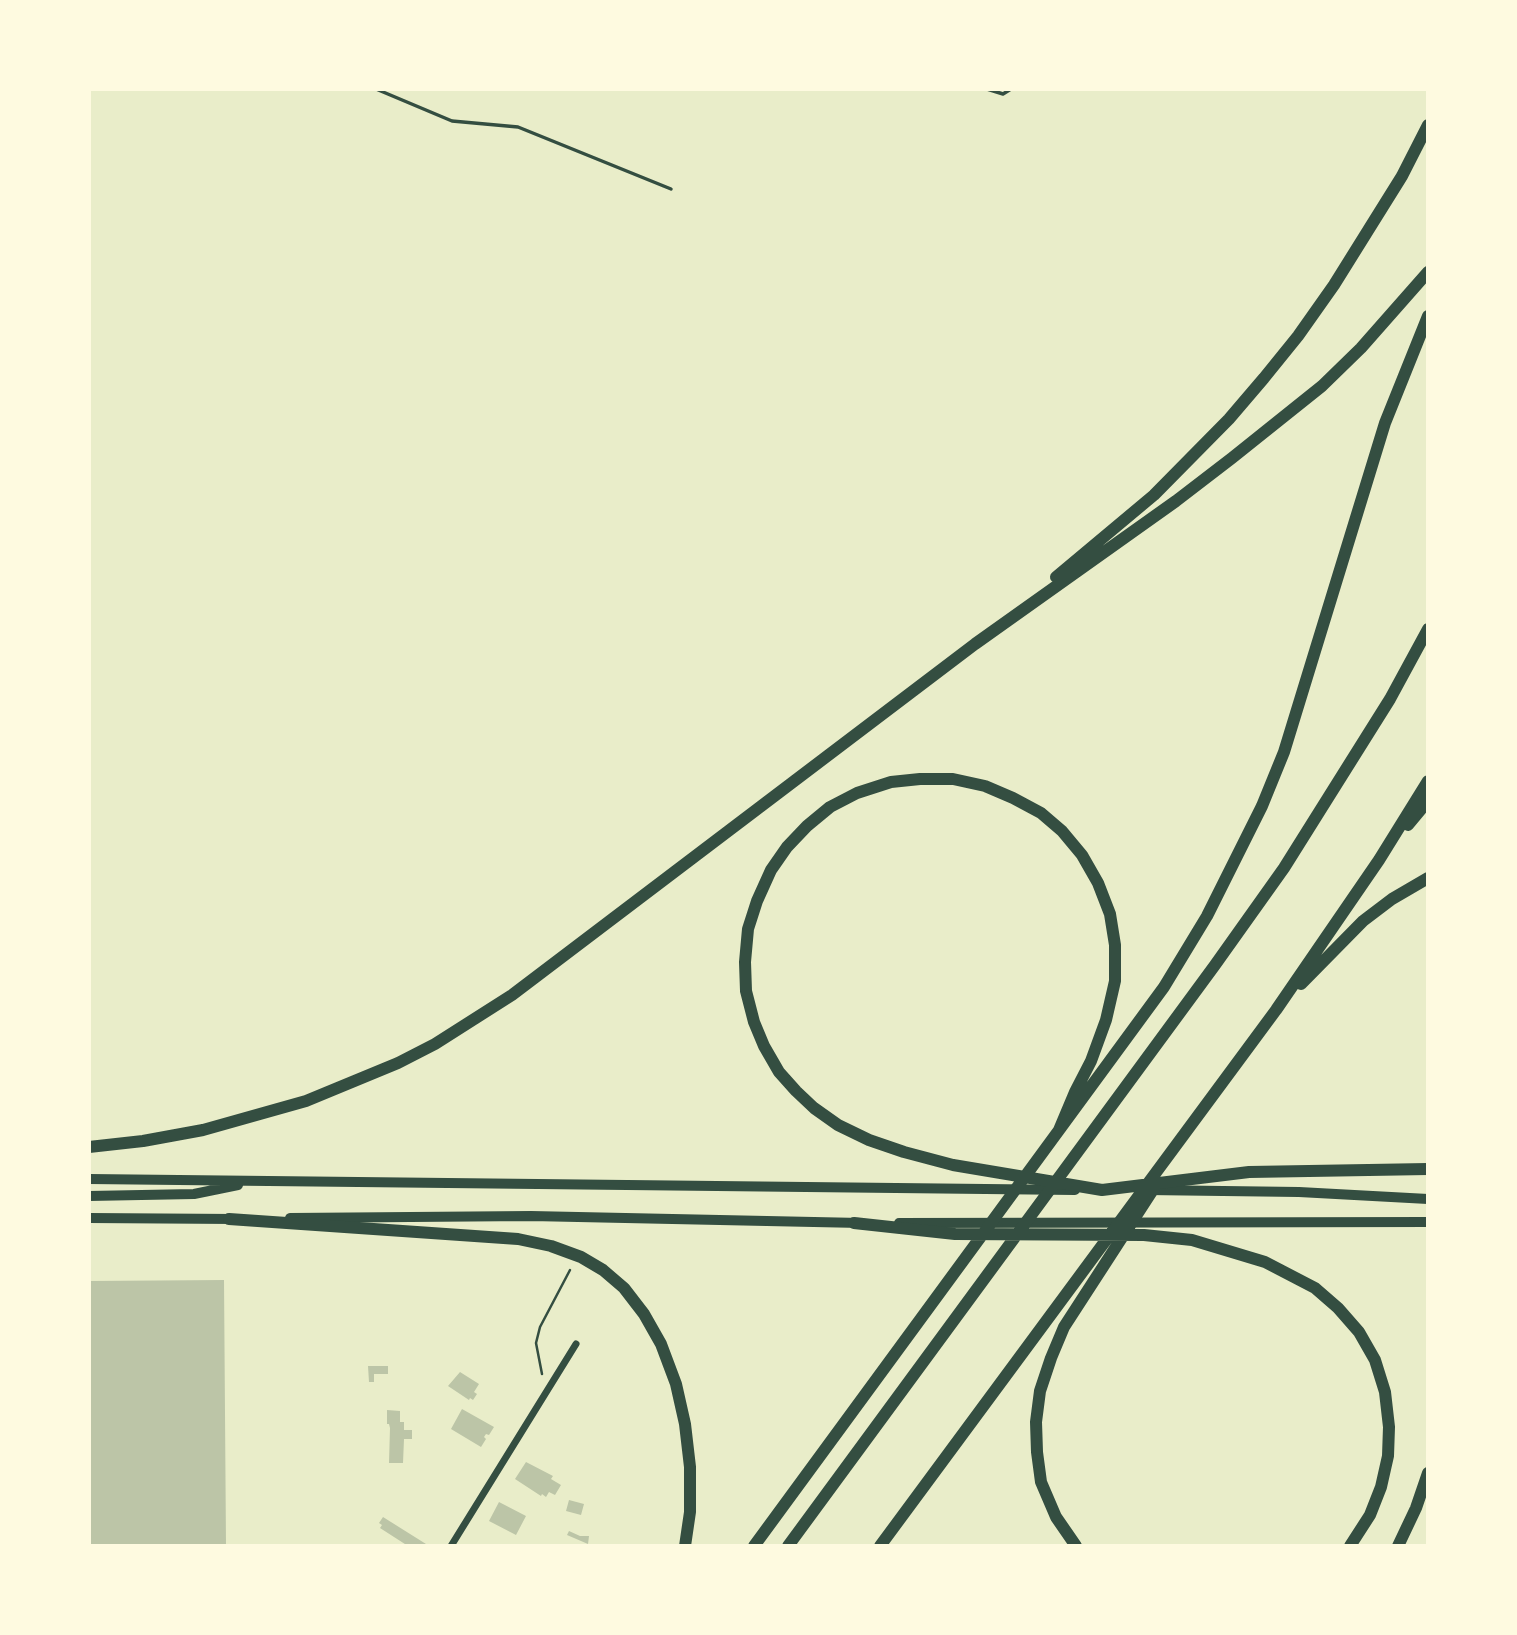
<!DOCTYPE html>
<html>
<head>
<meta charset="utf-8">
<style>
  body { margin:0 }
  #map { position:relative; width:1517px; height:1635px; overflow:hidden; background:#e9edc9; font-family:Helvetica,sans-serif }
  canvas { display:block }
  .frame { position:absolute; inset:0; border:91px solid #fefae0; pointer-events:none }
</style>
</head>
<body>
<div id="map">
<canvas width="1517" height="1635"></canvas>
<div class="frame"></div>
</div>
<script>
const context = document.querySelector('canvas').getContext('2d');
context.lineJoin = 'round';
function paint(path, color) { context.fillStyle = color; context.fill(path, 'evenodd'); }
const toPath = rows => new Path2D(rows.map(r => 'M' + r).join(''));
function trace(path, color, width, dash) { context.strokeStyle = color; context.lineWidth = width; context.lineCap = dash ? 'butt' : 'round'; context.setLineDash(dash || []); context.stroke(path); }
paint(toPath([
  [224,1280,226,1546,89,1546,89,1281],
  [368,1366,388,1366,388,1374,374,1374,374,1382,369,1382],
  [460,1372,479,1384,474,1392,477,1394,473,1400,470,1398,469,1400,448,1386],
  [462,1409,494,1427,489,1435,486,1434,484,1437,486,1439,481,1447,451,1429],
  [387,1410,400,1411,400,1422,404,1422,404,1430,412,1430,412,1439,404,1439,403,1463,389,1463,390,1428,389,1424,387,1424],
  [526,1462,553,1476,551,1479,561,1485,555,1495,549,1492,546,1497,542,1494,541,1496,515,1479],
  [569,1500,584,1504,581,1515,566,1511],
  [499,1502,526,1516,516,1535,489,1521],
  [383,1517,426,1544,425,1546,408,1546,380,1528,382,1525,379,1523],
  [569,1531,580,1536,589,1536,588,1544,567,1535]
]), '#bcc5a7');
trace(toPath([
  [542,1374,536,1343,540,1327,570,1270]
]), '#344e41', 2.5);
trace(toPath([
  [376,89,452,121,518,127,671,189],
  [987,89,1003,94,1011,89]
]), '#344e41', 3.5);
trace(toPath([
  [451,1546,576,1344]
]), '#344e41', 7);
trace(toPath([
  [89,1179,1075,1190],
  [1147,1190,1299,1192,1428,1199],
  [89,1196,194,1194,238,1185],
  [89,1218,235,1219],
  [290,1218,531,1216,861,1223],
  [899,1223,1428,1222]
]), '#344e41', 10);
trace(toPath([
  [1056,577,1154,495,1229,419,1264,378,1298,336,1334,285,1402,176,1428,125],
  [1408,825,1428,801],
  [1301,984,1363,921,1392,899,1428,878],
  [1059,1130,1075,1092,1091,1061,1106,1020,1115,981,1115,945,1110,914,1098,883,1082,855,1062,831,1041,813,1013,798,985,786,953,779,920,779,891,782,857,793,830,807,807,826,787,847,771,870,757,901,748,929,745,962,746,991,754,1022,764,1046,779,1072,796,1091,814,1108,838,1125,869,1140,904,1152,953,1165,1102,1190,1249,1172,1428,1169],
  [89,1147,143,1141,203,1130,306,1101,398,1063,435,1044,512,995,975,644,1176,501,1232,458,1322,386,1361,348,1428,272],
  [229,1219,518,1239,551,1246,581,1257,603,1270,624,1288,644,1314,661,1344,676,1384,685,1424,690,1467,690,1512,685,1546],
  [854,1223,955,1234,1144,1235,1192,1240,1265,1262,1315,1288,1338,1308,1359,1332,1375,1360,1385,1392,1389,1427,1388,1456,1381,1487,1370,1515,1350,1546],
  [754,1546,1164,987,1207,916,1262,806,1284,752,1385,423,1428,316],
  [788,1546,1215,965,1284,868,1390,699,1428,629],
  [880,1546,1276,1010,1379,860,1428,781],
  [1076,1546,1056,1517,1041,1482,1037,1452,1036,1422,1040,1391,1051,1358,1064,1327,1158,1182],
  [1398,1546,1416,1508,1428,1473]
]), '#344e41', 12);
</script>
</body>
</html>
